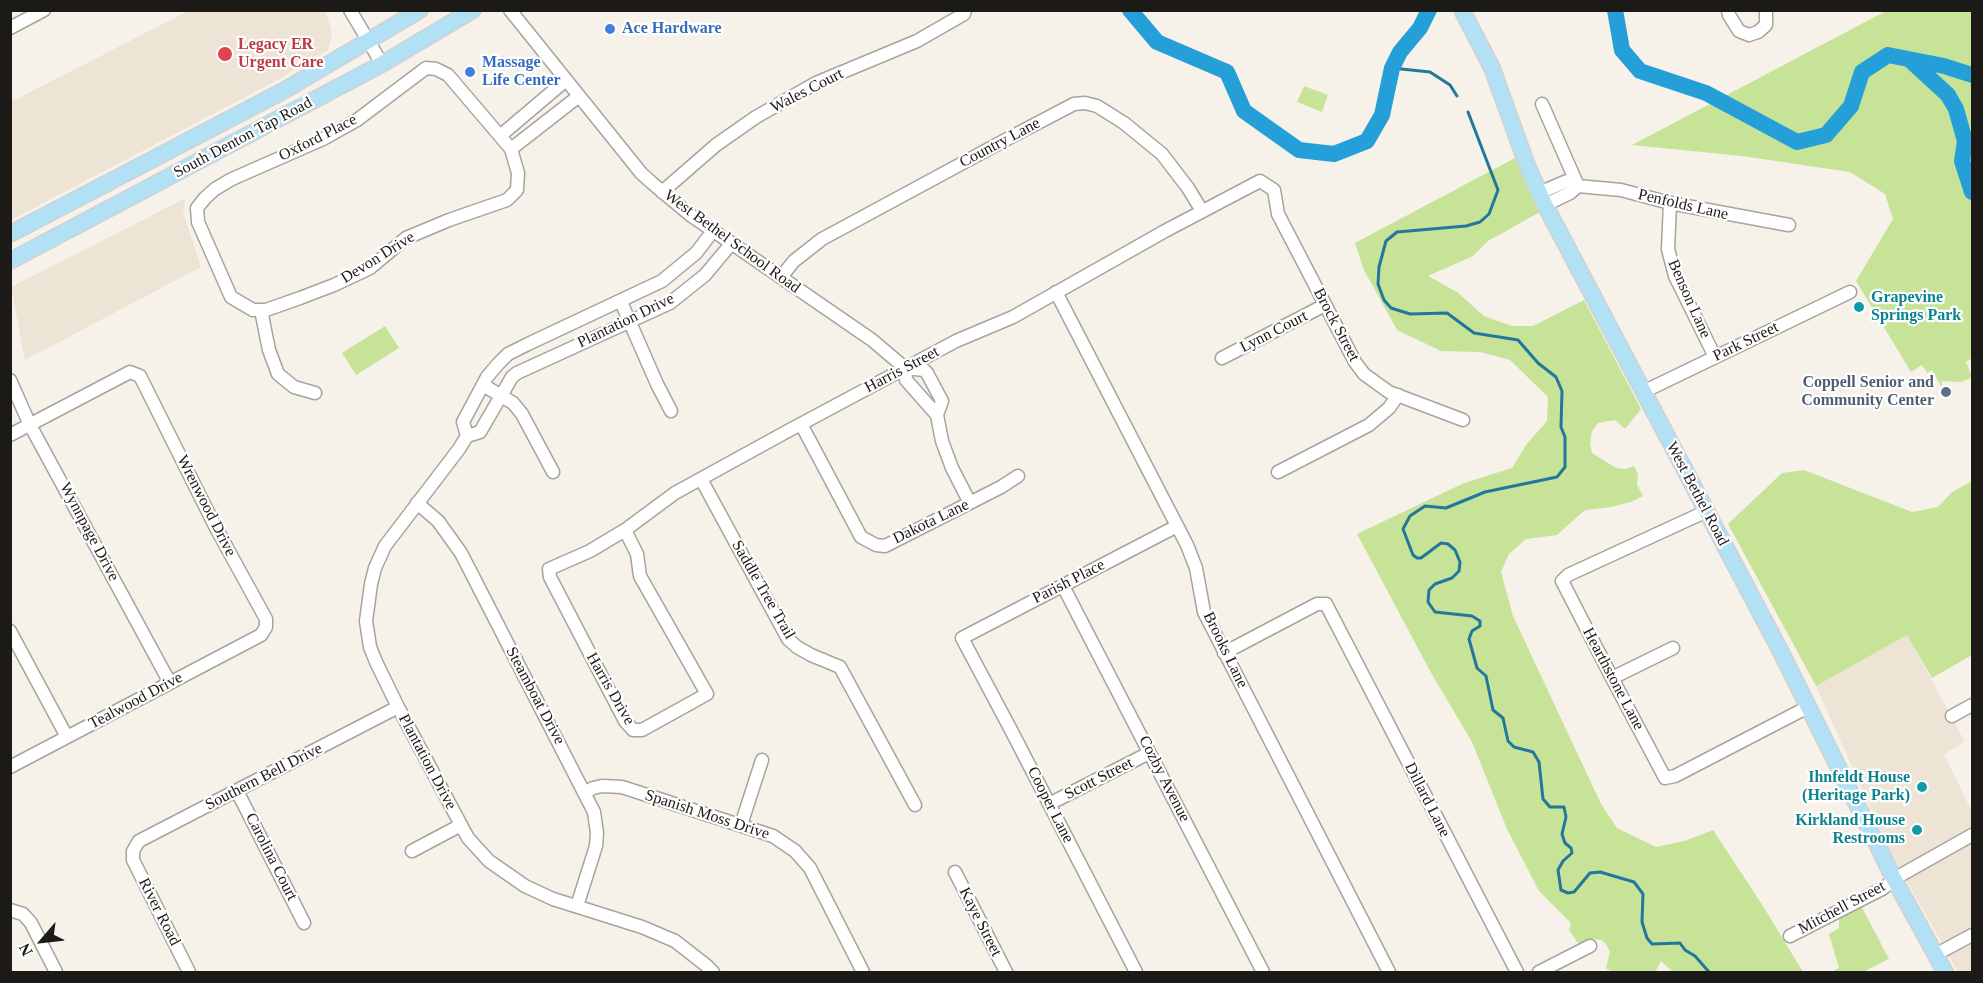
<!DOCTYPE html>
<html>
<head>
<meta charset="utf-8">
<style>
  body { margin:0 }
  #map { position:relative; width:1983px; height:983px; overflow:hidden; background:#f6f2ea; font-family:Georgia,serif }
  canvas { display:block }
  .frame { position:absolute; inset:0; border:12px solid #1c1a17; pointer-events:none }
  .north { position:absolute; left:12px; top:911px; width:60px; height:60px; -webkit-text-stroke:4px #fff; paint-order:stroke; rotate:242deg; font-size:16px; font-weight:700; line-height:24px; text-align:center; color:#1c1a17 }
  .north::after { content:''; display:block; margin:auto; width:21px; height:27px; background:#1c1a17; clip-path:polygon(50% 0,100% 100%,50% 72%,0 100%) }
</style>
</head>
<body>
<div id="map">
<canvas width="1983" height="983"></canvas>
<div class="frame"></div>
<div class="north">N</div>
</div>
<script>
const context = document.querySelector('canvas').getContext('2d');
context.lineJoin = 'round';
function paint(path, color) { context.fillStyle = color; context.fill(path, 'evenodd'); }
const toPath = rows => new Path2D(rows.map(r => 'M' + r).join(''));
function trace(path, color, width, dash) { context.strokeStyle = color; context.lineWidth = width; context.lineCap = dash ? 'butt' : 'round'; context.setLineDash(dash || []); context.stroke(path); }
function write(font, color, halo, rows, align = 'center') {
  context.font = font + ' Georgia,serif'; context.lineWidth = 4.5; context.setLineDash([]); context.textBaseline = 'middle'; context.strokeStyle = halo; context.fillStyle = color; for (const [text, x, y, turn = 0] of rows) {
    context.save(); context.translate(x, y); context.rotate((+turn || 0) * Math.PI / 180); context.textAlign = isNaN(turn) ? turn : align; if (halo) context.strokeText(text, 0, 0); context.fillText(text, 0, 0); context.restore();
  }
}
paint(toPath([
  [190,10,324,11,328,18,332,34,328,50,274,82,11,220,11,102],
  [186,198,183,212,201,267,25,360,11,287],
  [1907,634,1965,742,1944,754,1972,812,1972,972,1958,972,1888,848,1816,686]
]), '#ede4d6');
paint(toPath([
  [1886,11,1972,11,1972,358,1966,362,1972,377,1961,382,1942,381,1942,388,1932,370,1927,373,1922,365,1911,372,1856,281,1893,219,1885,194,1850,172,1742,156,1632,145],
  [1304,86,1328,95,1322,112,1297,102],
  [1515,158,1540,212,1488,241,1473,256,1428,276,1457,292,1484,316,1512,326,1533,326,1584,300,1641,409,1625,429,1615,420,1598,423,1592,431,1590,444,1592,453,1616,468,1626,469,1634,466,1638,474,1637,485,1643,496,1631,502,1611,507,1585,510,1557,535,1526,539,1509,554,1501,572,1513,616,1601,804,1617,828,1656,847,1685,841,1713,830,1763,906,1803,972,1673,972,1661,961,1655,972,1612,972,1606,968,1610,952,1606,944,1601,940,1591,939,1580,946,1569,930,1571,923,1539,891,1507,829,1472,742,1430,671,1357,534,1464,483,1512,468,1526,445,1547,421,1548,397,1510,360,1480,352,1441,351,1397,330,1364,270,1355,243],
  [385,326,399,348,356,375,342,353],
  [1804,470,1912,512,1938,507,1952,492,1972,481,1972,655,1932,678,1907,635,1816,686,1728,524,1782,473],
  [1858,900,1889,959,1863,972,1831,972,1839,968,1829,934,1839,928,1839,910]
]), '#c6e397');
trace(toPath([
  [1392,68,1430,72,1450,85,1457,96],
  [1468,112,1498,190,1489,214,1480,222,1466,226,1397,232,1386,241,1379,267,1378,284,1384,300,1391,308,1410,314,1447,313,1474,333,1518,340,1538,363,1556,377,1562,391,1561,427,1565,437,1565,467,1557,477,1485,492,1446,508,1425,506,1410,516,1403,529,1413,555,1417,558,1421,558,1441,543,1448,544,1455,550,1460,562,1459,571,1452,578,1435,584,1429,590,1428,602,1435,612,1472,616,1480,621,1480,626,1472,631,1469,639,1477,668,1486,676,1493,710,1503,718,1508,741,1514,747,1533,752,1539,762,1543,799,1550,807,1564,807,1566,817,1562,834,1565,843,1571,848,1572,853,1563,861,1558,870,1561,890,1568,893,1574,892,1590,873,1600,872,1634,882,1643,894,1642,922,1647,938,1652,944,1680,943,1685,950,1695,956,1709,972]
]), '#22779d', 3);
trace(toPath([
  [1130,10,1157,42,1227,72,1244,111,1299,150,1334,154,1367,141,1382,115,1392,68,1400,52,1420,28,1429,10],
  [1615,10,1622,50,1640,71,1706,93,1797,142,1826,135,1851,106,1862,72,1888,55,1944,66,1972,75],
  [1910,60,1948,95,1956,109,1965,141,1962,161,1972,192]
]), '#259fd7', 16);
const minor = toPath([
  [350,10,382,64],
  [510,10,641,173,652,183,689,214,872,340,905,368],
  [1728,10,1729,15,1739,31,1749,35,1758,32,1766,25,1766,10],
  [10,28,44,10],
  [426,68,436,69,448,75,511,149,518,173,517,190,507,200,449,220,406,238,370,268,334,285,300,298,266,310,253,310,231,297,198,222,197,208,205,198,215,189,232,179,323,139,357,120,426,68],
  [1542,104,1578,186],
  [500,136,566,80],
  [511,149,579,96],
  [662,192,716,145,756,117,816,83,917,41,964,14,965,10],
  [1539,193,1567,181,1578,186,1621,190,1670,203,1789,225],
  [1670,203,1668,249,1675,276,1715,357],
  [1545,205,1570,193,1578,186],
  [781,277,794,261,822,239,1009,138,1074,104,1085,103,1097,106,1124,123,1162,154,1188,188,1202,211],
  [1056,292,1187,545,1196,568,1204,612,1389,972],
  [621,302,657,384,671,411],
  [261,310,269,350,278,374,294,387,315,393],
  [1222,358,1325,305],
  [905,368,906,380,937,415,942,441,952,468,970,503],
  [905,368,924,370,927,373,942,401,937,415],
  [10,380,30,425,170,683],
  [483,385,513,403,522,414,553,472],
  [1643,392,1850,292],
  [801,424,861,537,876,545,885,546,1001,487,1018,476],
  [10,435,130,372,140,376,215,526,266,619,266,627,261,635,10,767],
  [467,436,480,432,512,377,517,373,670,303,705,275,731,244],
  [1278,472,1369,425,1389,408,1398,395],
  [701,479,788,639,797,647,811,655,840,667,915,805],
  [417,503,438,521,461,553,594,812,597,833,596,846,577,906],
  [1707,511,1568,575,1562,581,1612,678,1665,778,1675,776,1808,707],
  [625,530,637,554,640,576,707,694,642,730,633,730,625,721,550,577,549,569,590,551,625,530,675,493,786,432,956,341,1013,317,1165,231,1260,181,1274,190,1278,214,1355,362,1364,374,1389,392,1463,420],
  [1063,586,1263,972],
  [10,631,67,737],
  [1224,653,1317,604,1326,604,1517,972],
  [1612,678,1673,648],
  [1952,716,1972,705],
  [237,791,304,923],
  [586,792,593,788,602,786,622,787,773,836,795,851,810,868,863,972],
  [1049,804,1149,753],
  [741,825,762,760],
  [412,851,461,825],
  [955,872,1006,972],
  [10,910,23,914,31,923,56,972],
  [1790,936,1882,889,1901,875,1972,835],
  [1935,955,1972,935],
  [189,972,133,860,133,851,139,841,398,707],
  [713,972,707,966,675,941,642,927,553,899,525,886,489,861,468,838,398,707,376,662,370,647,366,621,371,584,375,568,385,546,459,449,467,436,463,422,487,377,498,364,508,354,528,344,662,281,696,253,713,231],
  [1136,972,1011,730,962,638,1177,526],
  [1539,972,1590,946]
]);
const major = toPath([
  [1462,10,1492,68,1527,165,1545,205,1782,654,1894,879,1945,972],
  [10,234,285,90,420,10],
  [10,261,382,64,473,10]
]);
trace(minor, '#a8a39c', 15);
trace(major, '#d2d1d1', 18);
trace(minor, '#fff', 12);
trace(major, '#b2e1f6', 15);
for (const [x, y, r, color] of [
  [610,29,6,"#3f7fe0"],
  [225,54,8,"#e0444e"],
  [470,72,6,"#3f7fe0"],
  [1859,307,6,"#0f9aa8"],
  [1946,392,6,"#5c6f8a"],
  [1922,787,6,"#0f9aa8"],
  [1917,830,6,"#0f9aa8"]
]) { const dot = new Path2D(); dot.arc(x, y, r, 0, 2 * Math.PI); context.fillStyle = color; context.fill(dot); trace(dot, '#fff', 2); }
write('bold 16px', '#366cbe', '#fff', [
  ["Ace Hardware",622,29],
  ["Massage",482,63],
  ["Life Center",482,81]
], 'left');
write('bold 16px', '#be3a42', '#fff', [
  ["Legacy ER",238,45],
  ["Urgent Care",238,63]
], 'left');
write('16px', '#1c1a17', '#fff', [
  ["Wales Court",807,91,-27],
  ["South Denton Tap Road",243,138,-28],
  ["Oxford Place",318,138,-27],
  ["Country Lane",1000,143,-28],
  ["Penfolds Lane",1683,205,13],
  ["West Bethel School Road",732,242,36],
  ["Devon Drive",378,258,-32],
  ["Benson Lane",1689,299,66],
  ["Plantation Drive",626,321,-26],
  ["Brock Street",1336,325,62],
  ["Lynn Court",1274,332,-27],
  ["Park Street",1746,342,-26],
  ["Harris Street",902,370,-28],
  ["West Bethel Road",1697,494,62],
  ["Wrenwood Drive",206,506,63],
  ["Dakota Lane",931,522,-26],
  ["Wynnpage Drive",89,532,62],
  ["Parish Place",1069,582,-27],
  ["Saddle Tree Trail",763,590,60],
  ["Brooks Lane",1225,650,64],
  ["Hearthstone Lane",1613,679,62],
  ["Harris Drive",610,689,60],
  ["Steamboat Drive",535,696,62],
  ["Tealwood Drive",136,701,-28],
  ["Plantation Drive",427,762,62],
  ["Southern Bell Drive",264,777,-27],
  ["Scott Street",1099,779,-27],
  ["Cozby Avenue",1164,779,63],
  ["Dillard Lane",1427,800,63],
  ["Cooper Lane",1050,805,63],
  ["Spanish Moss Drive",707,815,18],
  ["Carolina Court",271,857,63],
  ["Mitchell Street",1842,908,-28],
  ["River Road",159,912,63],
  ["Kaye Street",980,922,63]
]);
write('bold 16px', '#0d838f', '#fff', [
  ["Grapevine",1871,298,"left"],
  ["Springs Park",1871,316,"left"],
  ["Ihnfeldt House",1910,778],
  ["(Heritage Park)",1910,796],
  ["Kirkland House",1905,821],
  ["Restrooms",1905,839]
], 'right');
write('bold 16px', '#4e5e75', '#fff', [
  ["Coppell Senior and",1934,383],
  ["Community Center",1934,401]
], 'right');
</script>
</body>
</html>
